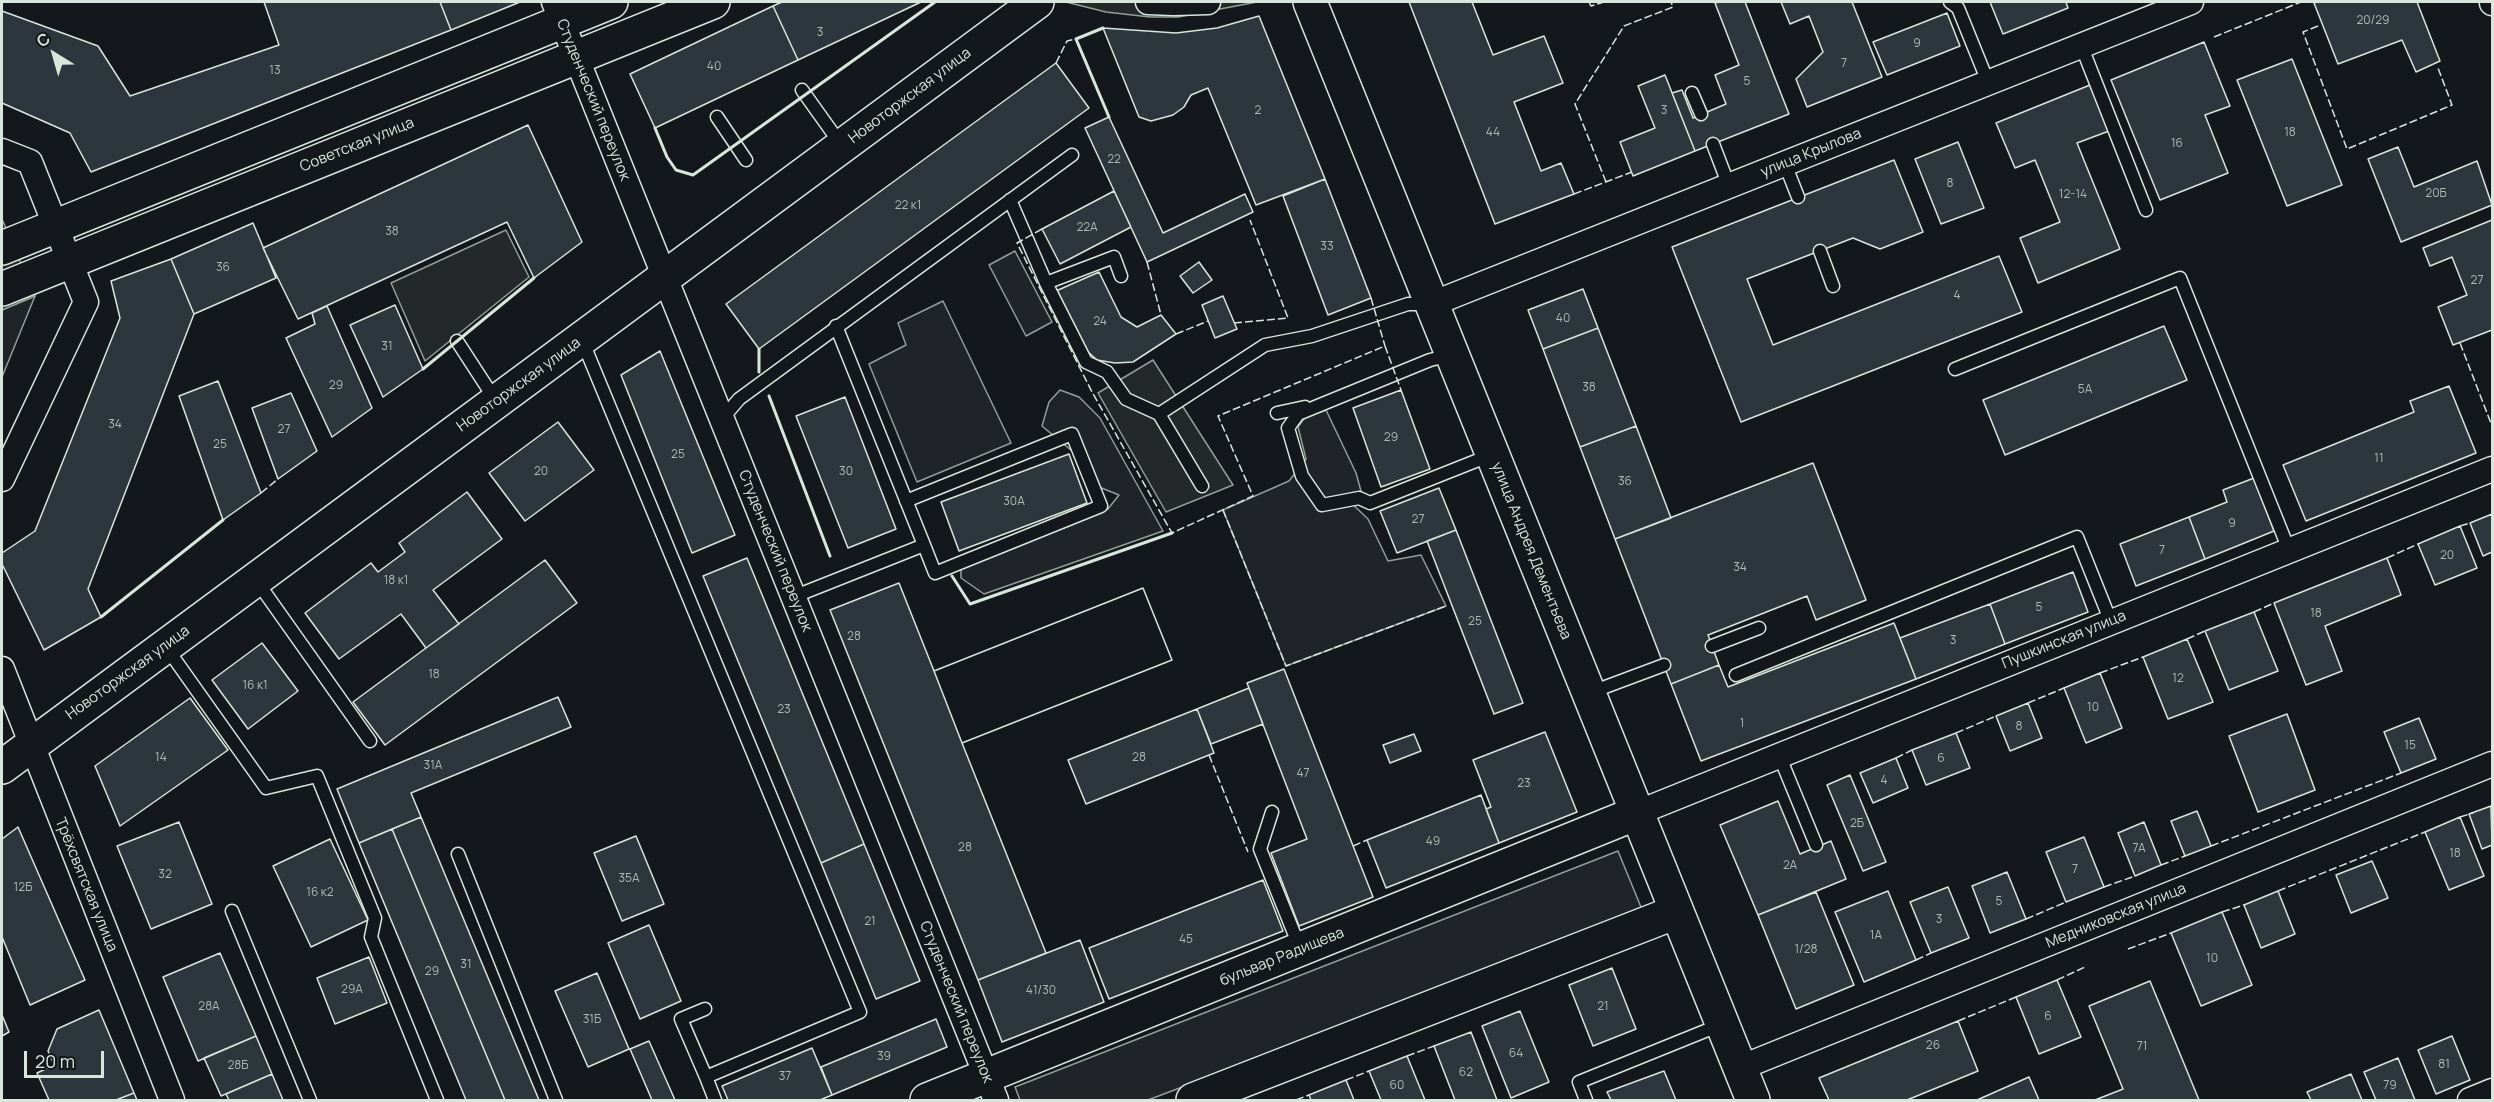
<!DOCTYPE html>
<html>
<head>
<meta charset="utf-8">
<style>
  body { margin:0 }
  #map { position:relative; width:2494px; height:1102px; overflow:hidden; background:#14181c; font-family:Manrope,sans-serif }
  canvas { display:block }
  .frame { position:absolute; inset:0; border:3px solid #d8e6dc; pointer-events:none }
  .north { position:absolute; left:24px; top:24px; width:60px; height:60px; -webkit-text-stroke:4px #14181c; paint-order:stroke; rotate:323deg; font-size:16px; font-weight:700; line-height:24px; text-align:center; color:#d8e6dc }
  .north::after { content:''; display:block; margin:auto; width:21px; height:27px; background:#d8e6dc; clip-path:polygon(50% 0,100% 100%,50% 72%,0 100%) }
  .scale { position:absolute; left:24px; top:1051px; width:80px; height:27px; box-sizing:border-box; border:3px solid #d8e6dc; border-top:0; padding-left:8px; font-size:18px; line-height:21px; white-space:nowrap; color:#d8e6dc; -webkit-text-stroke:4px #14181c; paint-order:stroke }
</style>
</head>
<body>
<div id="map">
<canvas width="2494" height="1102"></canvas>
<div class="frame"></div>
<div class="north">С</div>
<div class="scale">20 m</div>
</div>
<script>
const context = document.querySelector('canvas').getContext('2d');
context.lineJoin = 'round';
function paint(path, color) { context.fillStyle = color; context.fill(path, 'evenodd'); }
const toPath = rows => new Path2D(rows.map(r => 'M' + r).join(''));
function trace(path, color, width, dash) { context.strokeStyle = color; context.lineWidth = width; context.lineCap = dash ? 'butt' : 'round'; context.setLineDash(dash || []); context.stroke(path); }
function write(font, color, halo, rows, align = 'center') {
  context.font = font + ' Manrope,sans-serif'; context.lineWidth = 4.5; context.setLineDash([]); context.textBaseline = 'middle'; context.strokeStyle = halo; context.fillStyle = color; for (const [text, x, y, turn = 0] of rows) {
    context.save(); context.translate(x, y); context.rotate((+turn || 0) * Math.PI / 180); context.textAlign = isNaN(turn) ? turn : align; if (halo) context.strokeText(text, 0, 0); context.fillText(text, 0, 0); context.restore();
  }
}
const green = toPath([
  [1015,251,1052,322,1026,336,989,265,1015,251],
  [35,296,2,377,2,310,35,296],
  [943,301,1011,443,917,482,869,364,906,345,898,323,943,301],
  [1060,390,1079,397,1100,418,1163,531,984,594,961,578,961,569,978,559,1108,509,1119,495,1099,487,1072,451,1042,426,1049,402,1060,390],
  [1326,410,1356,473,1361,491,1345,497,1368,519,1388,561,1421,555,1446,606,1286,666,1223,510,1289,481,1306,459,1298,427,1306,416,1326,410],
  [1618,851,1643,912,1148,1100,1020,1100,1015,1087,1618,851]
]);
paint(green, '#202428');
trace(green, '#939e99', 1.5);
const parking = toPath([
  [1066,2,1257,2,1178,17,1150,17,1106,12,1066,2],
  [2,219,35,296,2,310,2,219],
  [506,230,529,277,425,361,391,283,506,230],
  [1153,360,1233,485,1166,512,1098,393,1153,360]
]);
paint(parking, '#24282b');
trace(parking, '#939e99', 1.5);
const building = toPath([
  [264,2,440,2,451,30,91,172,70,133,2,103,2,11,98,46,130,96,279,45,264,2],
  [440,2,520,2,451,30,440,2],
  [782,2,921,2,798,60,773,6,782,2],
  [1409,2,1472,2,1493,55,1544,36,1563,83,1514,102,1541,171,1561,163,1574,194,1495,224,1409,2],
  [1719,2,1745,2,1789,114,1695,151,1672,93,1682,90,1693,118,1726,104,1715,75,1739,65,1715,3,1719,2],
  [1781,2,1852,2,1882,77,1807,107,1796,79,1823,52,1809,16,1790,24,1781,2],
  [1990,2,2066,2,2068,8,2003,34,1990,2],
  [2317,2,2417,2,2440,61,2416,72,2402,40,2338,64,2314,3,2317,2],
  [773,6,798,60,655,128,630,74,773,6],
  [1947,13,1960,46,1887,75,1873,42,1947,13],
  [1259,16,1325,179,1256,205,1208,88,1191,95,1184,107,1173,115,1151,121,1139,117,1103,28,1176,33,1217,28,1259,16],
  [2204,42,2230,106,2205,115,2228,173,2160,200,2111,80,2204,42],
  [2292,59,2342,185,2287,206,2237,80,2292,59],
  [1056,63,1089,108,759,349,726,304,1056,63],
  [1665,75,1695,151,1633,176,1620,142,1655,128,1638,86,1665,75],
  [2090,85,2109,131,2077,143,2120,249,2038,283,2020,238,2060,222,2035,160,2015,168,1996,123,2090,85],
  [1109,117,1163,233,1245,194,1253,212,1147,262,1085,128,1109,117],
  [528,125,582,242,534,278,507,222,298,319,263,248,528,125],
  [1958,142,1984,208,1941,224,1915,159,1958,142],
  [2398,147,2414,187,2477,161,2492,205,2401,242,2368,159,2398,147],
  [1894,160,1923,232,1880,249,1853,238,1747,279,1773,345,1999,256,2022,312,1741,422,1672,247,1894,160],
  [1325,179,1371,298,1328,315,1283,196,1325,179],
  [1114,191,1131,227,1060,264,1042,229,1114,191],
  [2492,220,2492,330,2453,345,2438,307,2467,295,2452,257,2430,266,2423,248,2492,220],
  [253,223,276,278,194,314,171,259,253,223],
  [171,259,194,314,88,589,101,617,44,650,2,564,2,553,35,531,120,318,111,281,171,259],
  [1199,262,1212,280,1193,293,1180,276,1199,262],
  [1099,272,1121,317,1137,327,1161,315,1176,334,1133,362,1115,363,1097,360,1087,351,1056,291,1099,272],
  [1583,289,1598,328,1543,349,1528,310,1583,289],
  [1223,296,1237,329,1215,338,1202,305,1223,296],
  [395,305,423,369,383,397,350,325,395,305],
  [327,306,372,408,332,437,286,338,315,324,312,313,327,306],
  [2164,326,2187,380,2005,455,1983,400,2164,326],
  [1598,328,1636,426,1580,447,1543,349,1598,328],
  [660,351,735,535,692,553,621,375,660,351],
  [218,381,261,493,223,520,179,396,218,381],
  [2449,386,2476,453,2306,521,2283,465,2414,412,2410,401,2449,386],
  [1401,390,1430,469,1381,487,1353,408,1401,390],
  [291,393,317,451,278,479,252,408,291,393],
  [845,397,896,529,848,548,796,416,845,397],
  [558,422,594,470,525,521,489,473,558,422],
  [1636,426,1671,518,1615,539,1580,447,1636,426],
  [1069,454,1087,503,959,551,941,502,1069,454],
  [1813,463,1866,600,1816,620,1807,596,1708,635,1719,665,1671,684,1615,539,1813,463],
  [2254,478,2274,531,2205,559,2189,517,2227,502,2223,490,2254,478],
  [1439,488,1456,530,1397,553,1380,511,1439,488],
  [467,492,502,539,433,590,459,624,426,648,401,614,339,659,305,613,371,563,378,572,405,552,399,543,467,492],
  [2492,514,2492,552,2483,556,2470,523,2492,514],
  [2189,517,2205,559,2136,586,2120,544,2189,517],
  [2460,526,2477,568,2435,585,2418,544,2460,526],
  [1456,530,1523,703,1494,714,1427,541,1456,530],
  [747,558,864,844,821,863,703,576,747,558],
  [2387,558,2401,595,2325,626,2342,671,2306,685,2274,603,2387,558],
  [545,560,577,603,385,745,353,702,545,560],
  [2073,572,2088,612,2005,644,1990,604,2073,572],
  [899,583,934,671,1143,588,1172,660,962,743,1046,953,978,980,830,610,899,583],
  [1143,588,1172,660,962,743,934,671,1143,588],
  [1990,604,2005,644,1916,679,1900,638,1990,604],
  [2254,612,2278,671,2229,690,2205,631,2254,612],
  [1894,623,1916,679,1701,761,1671,684,1719,665,1728,687,1894,623],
  [2187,639,2213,702,2168,719,2143,657,2187,639],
  [262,643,298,691,248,729,212,680,262,643],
  [1284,669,1373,897,1299,926,1271,853,1307,839,1247,683,1284,669],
  [2100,673,2122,728,2086,743,2064,688,2100,673],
  [1249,688,1263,724,1211,744,1197,709,1249,688],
  [558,697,571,727,411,793,421,817,359,843,337,789,558,697],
  [190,698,228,750,120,826,95,766,190,698],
  [2028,703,2042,738,2010,751,1996,716,2028,703],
  [1197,709,1214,753,1086,804,1068,760,1197,709],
  [2287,714,2315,790,2258,812,2229,736,2287,714],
  [2419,718,2436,759,2401,773,2384,732,2419,718],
  [1545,732,1577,812,1499,843,1486,809,1491,807,1473,760,1545,732],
  [1956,733,1970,768,1926,785,1912,750,1956,733],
  [1414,734,1421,751,1390,763,1383,745,1414,734],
  [1896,758,1908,788,1873,803,1860,773,1896,758],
  [1850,775,1886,862,1863,871,1827,785,1850,775],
  [1481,795,1499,843,1386,888,1367,840,1481,795],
  [1778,801,1800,854,1831,841,1846,879,1758,915,1720,825,1778,801],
  [2491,806,2492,845,2482,849,2469,814,2491,806],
  [2197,811,2211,846,2185,856,2171,821,2197,811],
  [421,817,539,1100,505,1100,392,829,421,817],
  [2460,817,2484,876,2449,890,2425,832,2460,817],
  [179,822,212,904,151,929,117,846,179,822],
  [2144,822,2161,865,2135,876,2118,833,2144,822],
  [18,827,85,980,30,1005,2,937,2,839,18,827],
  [392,829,505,1100,466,1100,359,843,392,829],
  [636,836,664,904,622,921,594,853,636,836],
  [2084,837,2104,887,2066,902,2046,852,2084,837],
  [330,839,368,920,311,947,273,866,330,839],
  [864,844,920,981,876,999,821,863,864,844],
  [2372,861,2388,898,2351,913,2336,875,2372,861],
  [2007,872,2026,919,1990,933,1972,886,2007,872],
  [1263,880,1283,931,1109,999,1089,948,1263,880],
  [1948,887,1969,938,1931,953,1910,902,1948,887],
  [1888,891,1916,960,1864,982,1835,912,1888,891],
  [2278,891,2295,934,2261,948,2244,905,2278,891],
  [1816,892,1854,985,1796,1009,1758,915,1816,892],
  [2222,912,2252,985,2201,1006,2171,933,2222,912],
  [649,925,681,1001,640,1019,608,943,649,925],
  [1080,940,1104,1002,1002,1042,978,980,1080,940],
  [220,953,256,1036,198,1061,163,977,220,953],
  [369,957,387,1003,335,1024,317,978,369,957],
  [1612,968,1636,1029,1593,1046,1569,985,1612,968],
  [597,973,629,1049,588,1067,555,991,597,973],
  [2057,980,2081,1037,2039,1054,2016,997,2057,980],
  [2150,981,2199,1100,2095,1100,2123,1089,2089,1006,2150,981],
  [99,1010,134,1093,116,1100,49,1100,37,1073,54,1065,48,1051,57,1029,99,1010],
  [1520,1011,1549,1082,1511,1098,1482,1026,1520,1011],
  [2,1015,9,1032,2,1036,2,1015],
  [936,1019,947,1047,832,1095,821,1067,936,1019],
  [1958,1021,1978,1071,1907,1100,1829,1100,1819,1078,1958,1021],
  [1471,1032,1497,1100,1455,1100,1434,1046,1471,1032],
  [256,1036,272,1074,221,1096,204,1058,256,1036],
  [2452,1036,2470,1080,2436,1094,2418,1050,2452,1036],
  [649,1041,675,1100,652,1100,630,1049,649,1041],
  [812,1048,832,1095,820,1100,728,1100,722,1086,812,1048],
  [1407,1056,1425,1100,1381,1100,1369,1071,1407,1056],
  [2398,1058,2415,1100,2376,1100,2364,1072,2398,1058],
  [1664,1071,1676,1100,1611,1100,1607,1092,1664,1071],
  [272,1074,283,1100,229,1100,226,1094,272,1074],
  [2351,1074,2362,1100,2311,1100,2307,1092,2351,1074],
  [2029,1077,2039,1100,1977,1100,2029,1077],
  [1346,1080,1354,1100,1311,1100,1309,1095,1346,1080],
  [134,1093,137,1100,116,1100,134,1093]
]);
paint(building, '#2c363c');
trace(building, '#d8e6dc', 1.5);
const lane = toPath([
  [1950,2,1958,8,1988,82],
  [2081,45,2146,210],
  [802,90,842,146],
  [1692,93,1701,114],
  [717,117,746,160],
  [1713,144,1729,186],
  [1785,164,1798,197],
  [1010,200,1046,283],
  [1820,251,1833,286],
  [1121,276,1114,257,1046,283,1086,362,1107,372,1126,399,1159,414],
  [582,340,860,1012,706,1077,715,1100],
  [457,341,496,401],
  [1451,355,1430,360,1298,414,1288,428,1302,476,1322,505,1359,498,1370,503,1491,455],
  [1955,369,2180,278,2289,550],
  [1277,413,1305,407],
  [722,419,739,399,1072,155],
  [1202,486,1159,414,1265,345,1312,336,1408,304,1431,304],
  [906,501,1072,434,1101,506,935,573,924,545],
  [256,580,370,741],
  [793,597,924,545,836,326],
  [1712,646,1759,628],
  [166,647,266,788,317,776,375,918,371,937,437,1100],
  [1736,675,2077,537,2111,622],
  [1589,693,1664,665],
  [1779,755,1816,845],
  [1272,812,1260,849,1300,948],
  [458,854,556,1100],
  [232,911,310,1100],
  [705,1009,681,1019,706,1077],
  [1586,1100,1579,1082,1720,1025]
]);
const street = toPath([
  [554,2,996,1100],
  [1148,2,1174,3,1208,2],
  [2492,2,2492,3],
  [2,151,30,162,86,302,2,479],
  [1432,304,2191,2],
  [2,669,172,1100],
  [1637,813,2492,469],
  [1740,1068,2492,764],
  [2470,1100,2492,1091]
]);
const secondary = toPath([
  [1310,2,1753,1100],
  [2,767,1037,2],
  [927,1100,1637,813],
  [1193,1100,1676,912]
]);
const primary = toPath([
  [2,248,611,2],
  [2,289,713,2]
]);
trace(lane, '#d8e6dc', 15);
trace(street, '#d8e6dc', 27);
trace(secondary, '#d8e6dc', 36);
trace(primary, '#d8e6dc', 36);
trace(lane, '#14181c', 12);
trace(street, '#14181c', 24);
trace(secondary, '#14181c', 33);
trace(primary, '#14181c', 33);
trace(toPath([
  [1589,2,1591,6,1604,2],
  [2318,26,2303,32,2347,149,2452,105,2438,68],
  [2214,37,2301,2],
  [1056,63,1067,41,1076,39],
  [1606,182,1575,104,1624,26,1673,7,1671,2],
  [1574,194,1632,172],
  [1042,229,1017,243,1092,392,1172,533,1253,496,1218,416,1385,346,1401,390],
  [1147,262,1161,315],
  [1371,298,1385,346],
  [1234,323,1288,318,1250,220],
  [1176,334,1208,321],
  [2460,343,2492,426],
  [261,493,278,479],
  [1223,510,1286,666,1446,606],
  [2460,526,2470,523],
  [2387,558,2418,544],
  [2254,612,2274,603],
  [2187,639,2205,631],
  [2100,673,2143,657],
  [2028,703,2064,688],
  [1956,733,1996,716],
  [1209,755,1248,852],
  [1896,758,1912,750],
  [2460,817,2473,813],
  [1353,846,1367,840],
  [2211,846,2401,773],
  [2161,865,2185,856],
  [2104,887,2135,876],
  [2278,891,2425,832],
  [2222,912,2244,905],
  [2026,919,2066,902],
  [2128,949,2171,933],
  [1916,960,1931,953],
  [2057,980,2087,966],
  [1958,1021,2016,997],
  [1407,1056,1434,1046],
  [1346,1080,1369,1071],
  [1296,1100,1309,1095]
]), '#d8e6dc', 1.5, [8, 3]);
trace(toPath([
  [1103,28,1076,39,1109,117],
  [655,128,667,157,676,170,693,175,935,2],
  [759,349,759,372],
  [423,369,534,278],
  [769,396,830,556],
  [952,576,970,604,1172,533],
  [101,617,223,520]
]), '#d8e6dc', 3);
write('12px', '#adbab4', null, [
  ["20/29",2373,21],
  ["3",820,33],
  ["9",1917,44],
  ["7",1844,64],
  ["40",714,67],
  ["13",275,71],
  ["5",1747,82],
  ["2",1258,111],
  ["3",1664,111],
  ["44",1493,133],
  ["18",2290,133],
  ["16",2177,144],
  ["22",1114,160],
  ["8",1950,184],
  ["20Б",2436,194],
  ["12-14",2073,195],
  ["22 к1",908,206],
  ["22А",1087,228],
  ["38",392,232],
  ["33",1327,247],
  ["36",223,268],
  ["27",2477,281],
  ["4",1957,296],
  ["40",1563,319],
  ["24",1100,322],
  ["31",387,347],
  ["29",336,386],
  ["38",1589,388],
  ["5А",2085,390],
  ["34",115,425],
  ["27",284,430],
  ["29",1391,438],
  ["25",220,445],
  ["25",678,455],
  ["11",2379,459],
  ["20",541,472],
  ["30",846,472],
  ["36",1625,482],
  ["30А",1014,502],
  ["27",1418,520],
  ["9",2232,524],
  ["7",2162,551],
  ["20",2447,556],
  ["34",1740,568],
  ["18 к1",396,581],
  ["5",2039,608],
  ["18",2316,614],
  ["25",1475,622],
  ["28",854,637],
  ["3",1953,641],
  ["18",434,675],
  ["12",2178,679],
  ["16 к1",255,686],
  ["10",2093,708],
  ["23",784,710],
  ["1",1742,724],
  ["8",2019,727],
  ["15",2410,746],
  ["14",161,758],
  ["28",1139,758],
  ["6",1941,759],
  ["31А",433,766],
  ["47",1303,774],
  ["4",1884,781],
  ["23",1524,784],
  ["2Б",1857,824],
  ["49",1433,842],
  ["28",965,848],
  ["7А",2139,849],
  ["18",2455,854],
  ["2А",1790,866],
  ["7",2075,870],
  ["32",165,875],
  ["35А",629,879],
  ["12Б",23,888],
  ["16 к2",320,893],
  ["5",1999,902],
  ["3",1939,920],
  ["21",870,922],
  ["1А",1876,936],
  ["45",1186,940],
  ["1/28",1806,950],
  ["10",2212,959],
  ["31",466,965],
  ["29",432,972],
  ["29А",352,990],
  ["41/30",1041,991],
  ["28А",209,1007],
  ["21",1603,1007],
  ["6",2048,1017],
  ["31Б",592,1020],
  ["26",1933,1046],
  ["71",2142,1047],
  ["64",1516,1054],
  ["39",884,1057],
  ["81",2444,1065],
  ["28Б",238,1066],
  ["62",1466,1073],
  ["37",785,1077],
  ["60",1397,1086],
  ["79",2390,1086]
]);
write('15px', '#d8e6dc', '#14181c', [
  ["Новоторжская улица",910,96,-37],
  ["Студенческий переулок",593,100,68],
  ["Советская улица",357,145,-22],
  ["улица Крылова",1811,153,-22],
  ["Новоторжская улица",519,385,-36],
  ["Студенческий переулок",775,551,68],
  ["улица Андрея Дементьева",1531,551,68],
  ["Пушкинская улица",2064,640,-22],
  ["Новоторжская улица",128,673,-36],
  ["Трёхсвятская улица",86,885,68],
  ["Медниковская улица",2116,916,-22],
  ["бульвар Радищева",1282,957,-22],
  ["Студенческий переулок",956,1002,68]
]);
</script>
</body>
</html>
